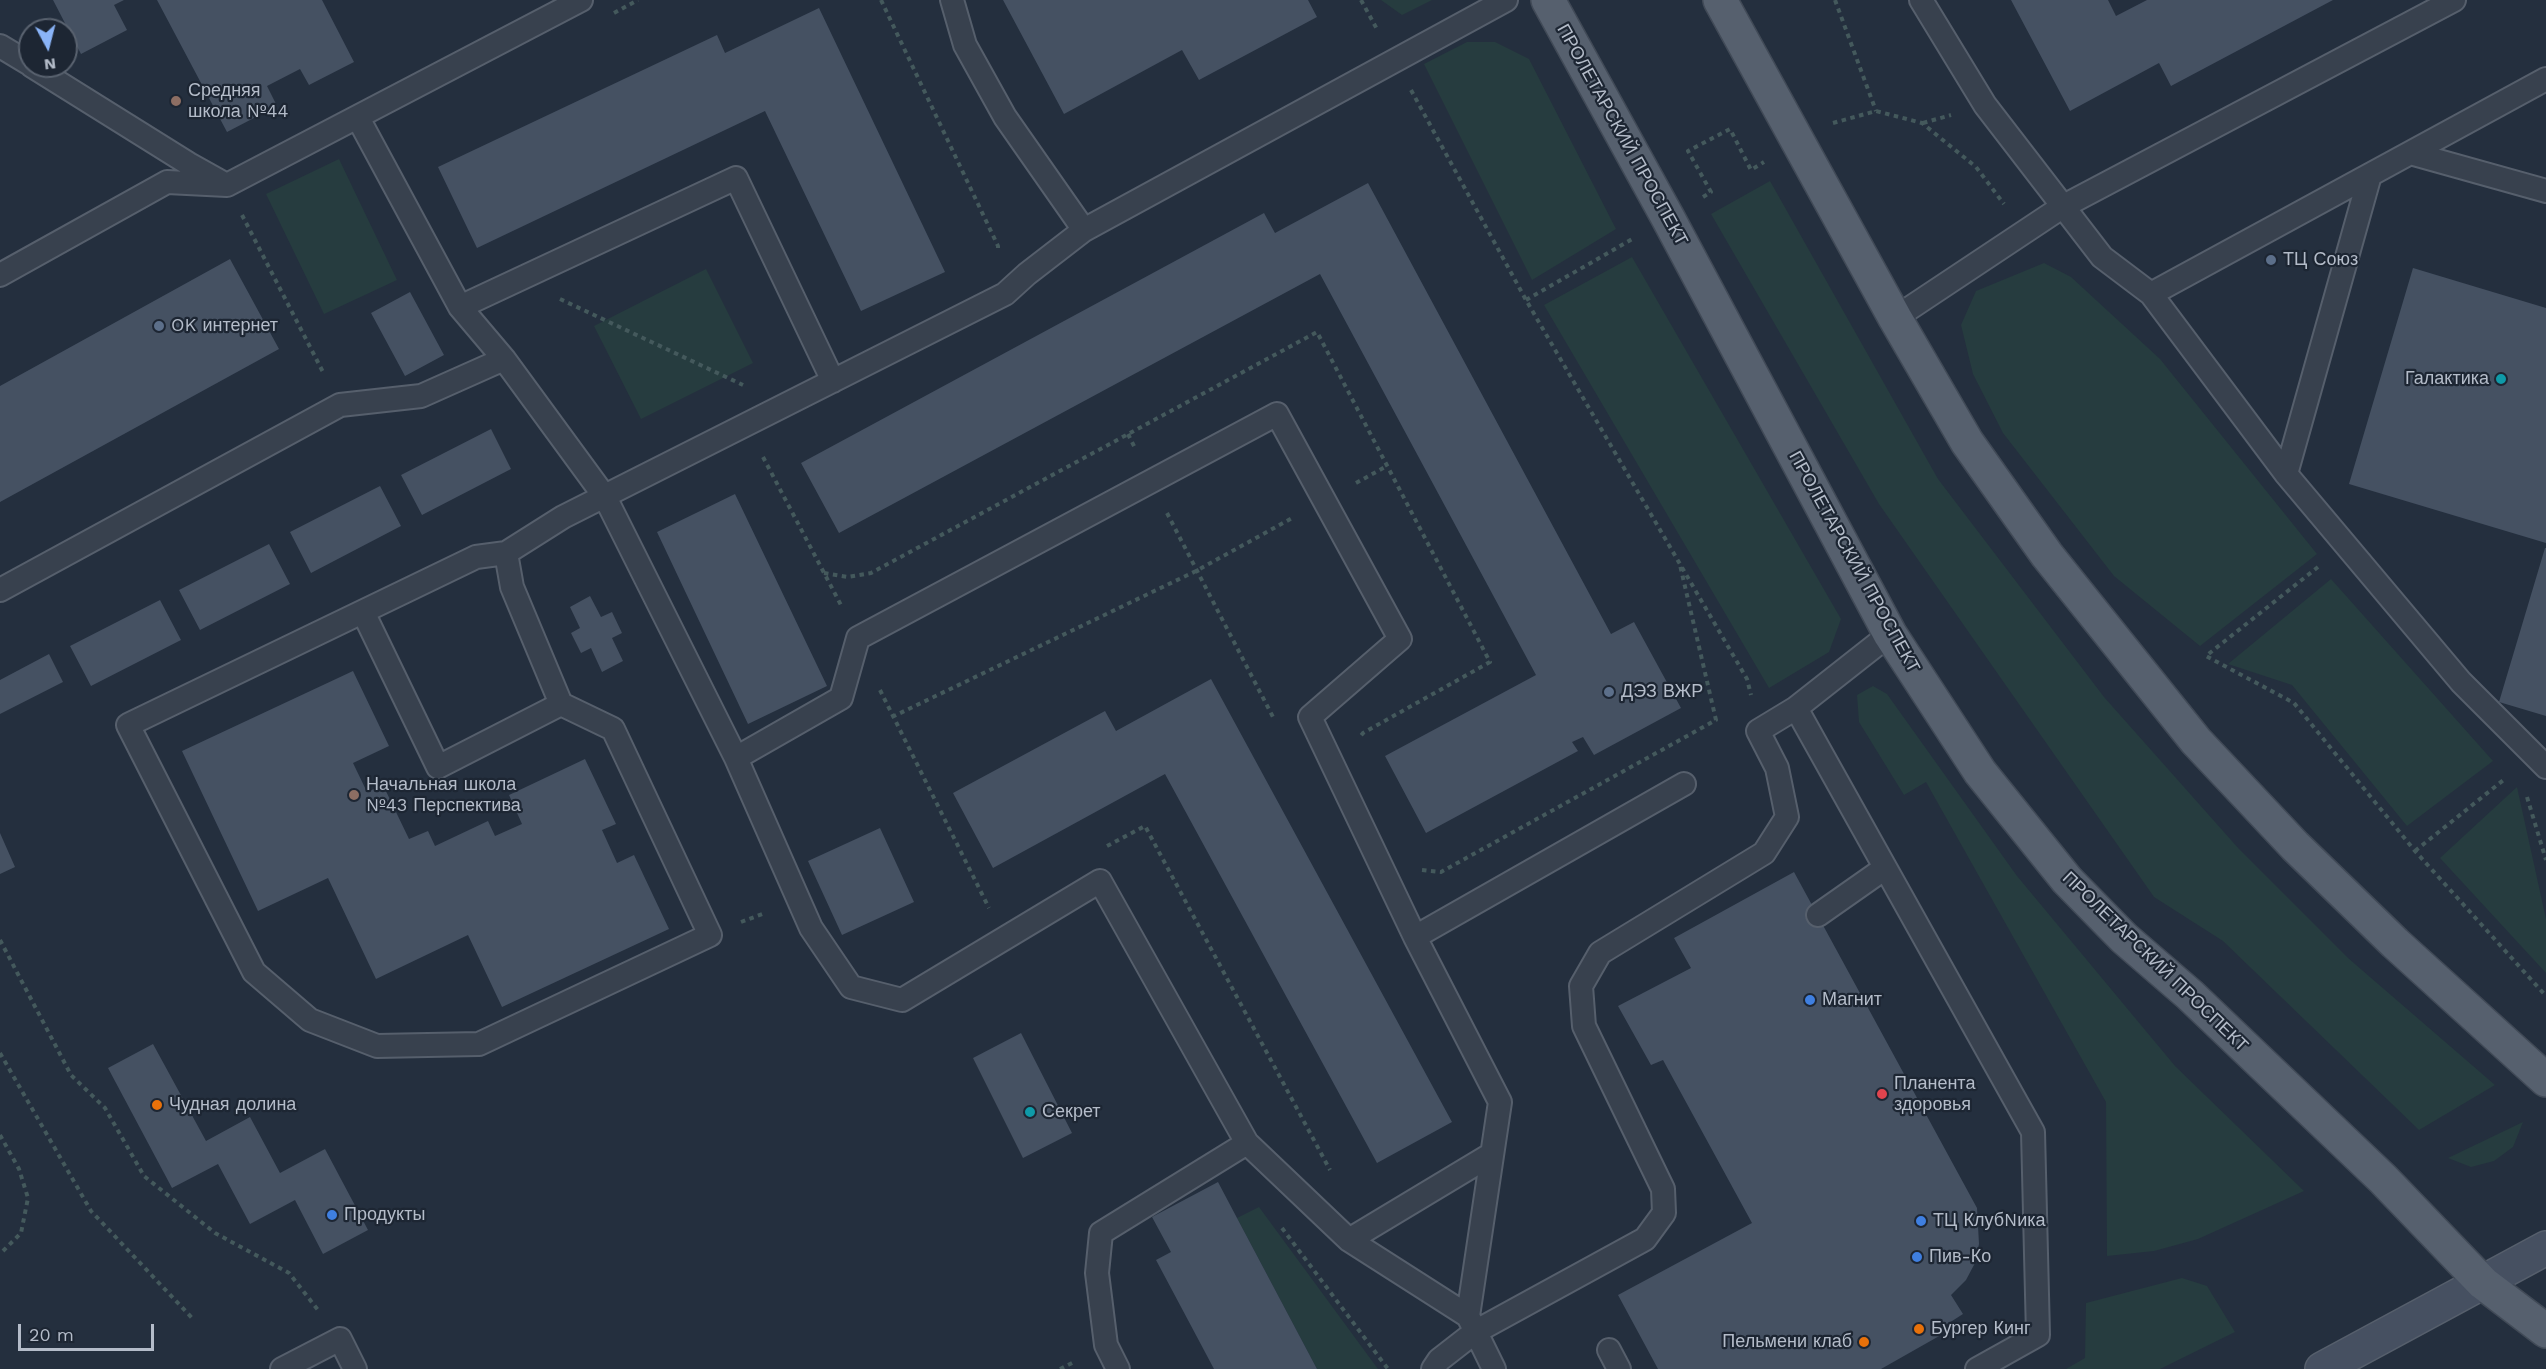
<!DOCTYPE html>
<html>
<head>
<meta charset="utf-8">
<style>
  body { margin:0 }
  #map { position:relative; width:2546px; height:1369px; overflow:hidden; background:#242f3e; font-family:"Work Sans",sans-serif }
  canvas { display:block }
  .north { position:absolute; left:18px; top:18px; width:60px; height:60px; box-sizing:border-box; background:#1d2633; border:2px solid #59626f; border-radius:50%; rotate:173deg; font-size:16px; font-weight:700; line-height:24px; text-align:center; color:#b4bcc9 }
  .north::after { content:''; display:block; margin:auto; width:21px; height:27px; background:#8ab4f8; clip-path:polygon(50% 0,100% 100%,50% 72%,0 100%) }
  .scale { position:absolute; left:18px; top:1324px; width:136px; height:27px; box-sizing:border-box; border:3px solid #b4bcc9; border-top:0; padding-left:8px; font-size:18px; line-height:21px; white-space:nowrap; color:#b4bcc9; -webkit-text-stroke:4px #1d2633; paint-order:stroke }
</style>
</head>
<body>
<div id="map">
<canvas width="2546" height="1369"></canvas>
<div class="north">N</div>
<div class="scale">20 m</div>
</div>
<script>
const context = document.querySelector('canvas').getContext('2d');
context.lineJoin = 'round';
function paint(path, color) { context.fillStyle = color; context.fill(path, 'evenodd'); }
const toPath = rows => new Path2D(rows.map(r => 'M' + r).join(''));
function trace(path, color, width, dash) { context.strokeStyle = color; context.lineWidth = width; context.lineCap = dash ? 'butt' : 'round'; context.setLineDash(dash || []); context.stroke(path); }
function write(font, color, halo, rows, align = 'center') {
  context.font = font + ' "Work Sans",sans-serif'; context.lineWidth = 4.5; context.setLineDash([]); context.textBaseline = 'middle'; context.strokeStyle = halo; context.fillStyle = color; for (const [text, x, y, turn = 0] of rows) {
    context.save(); context.translate(x, y); context.rotate((+turn || 0) * Math.PI / 180); context.textAlign = isNaN(turn) ? turn : align; if (halo) context.strokeText(text, 0, 0); context.fillText(text, 0, 0); context.restore();
  }
}
paint(toPath([
  [1381,0,1432,0,1402,15],
  [1467,42,1495,42,1529,59,1616,229,1532,280,1424,64],
  [339,159,397,280,324,314,266,194],
  [1770,181,1938,479,2104,697,2239,849,2348,958,2495,1085,2419,1130,2223,941,2154,897,1879,504,1711,214],
  [1632,257,1841,619,1829,652,1769,688,1544,305],
  [2044,263,2071,277,2160,359,2317,554,2200,646,2114,576,2003,433,1973,374,1961,325,1976,291],
  [706,269,753,363,641,419,594,326],
  [2331,579,2493,761,2407,826,2292,685,2228,664],
  [1873,686,1887,694,2017,876,2175,1066,2304,1191,2198,1239,2154,1251,2107,1256,2106,1102,1926,782,1904,795,1859,722,1857,695],
  [2517,787,2546,919,2546,973,2440,858],
  [2523,1122,2513,1147,2494,1161,2471,1167,2448,1158],
  [1259,1207,1378,1369,1317,1369,1237,1218],
  [2182,1278,2207,1286,2235,1332,2160,1369,2066,1369,2085,1358,2086,1303]
]), '#263c3f');
paint(toPath([
  [53,0,124,0,114,5,127,30,81,54],
  [157,0,322,0,354,62,309,85,300,69,267,86,277,106,227,132],
  [1003,0,1308,0,1317,17,1199,80,1182,50,1064,114],
  [2011,0,2108,0,2116,16,2147,0,2333,0,2171,86,2159,63,2070,111],
  [819,8,945,272,861,311,765,111,477,248,438,167,717,35,725,53],
  [1368,183,1611,634,1634,622,1681,708,1594,755,1583,737,1572,742,1578,751,1426,833,1385,756,1536,675,1320,274,839,533,801,463,1264,213,1275,233],
  [230,259,279,349,0,502,0,386],
  [2413,268,2546,308,2546,543,2349,484],
  [410,292,444,355,405,376,371,313],
  [491,429,511,469,422,515,401,475],
  [380,486,401,526,311,573,290,532],
  [735,494,827,686,748,724,657,532],
  [269,544,290,584,200,630,179,590],
  [2545,548,2546,548,2546,716,2499,702],
  [590,596,601,617,612,612,622,633,612,638,623,661,602,672,591,648,581,653,571,633,580,628,570,607],
  [160,600,181,640,91,686,70,646],
  [49,654,63,682,0,714,0,680],
  [353,671,389,746,353,763,367,792,383,785,409,839,428,831,435,846,488,821,495,836,522,824,509,795,585,759,616,824,602,830,617,863,634,855,669,929,502,1007,468,935,376,979,328,878,258,911,182,751],
  [1211,679,1452,1122,1377,1163,1165,774,993,868,953,793,1105,711,1116,731],
  [880,828,914,902,842,935,808,861],
  [0,833,15,867,0,874],
  [1794,872,1977,1208,1979,1244,1975,1263,1966,1280,1951,1295,1963,1314,1938,1330,1941,1335,1881,1369,1658,1369,1618,1295,1752,1223,1663,1060,1651,1065,1618,1006,1691,968,1674,938],
  [1021,1033,1072,1133,1023,1158,973,1058],
  [153,1044,206,1141,250,1117,280,1173,325,1149,368,1230,323,1254,295,1200,250,1224,218,1164,172,1188,108,1068],
  [1218,1182,1237,1218,1317,1369,1214,1369,1197,1337,1156,1260,1171,1252,1152,1217]
]), '#455162');
const service = toPath([
  [952,0,965,45,1005,117,1084,230],
  [1921,0,1985,105,2102,257,2151,294,2286,474,2461,682,2546,767],
  [0,46,30,64],
  [32,66,189,164,223,183],
  [358,118,460,307,504,359,605,497,736,758,811,928,851,987,902,1000,1100,881,1247,1143,1349,1240,1468,1316,1494,1369],
  [2410,153,2546,191],
  [0,275,167,182,227,185,581,0],
  [2151,294,2546,79],
  [460,307,736,178,833,381],
  [1895,318,2062,207,2454,0],
  [2286,474,2370,175],
  [506,553,512,587,561,704,613,729,710,935,479,1044,377,1046,310,1020,254,972,128,725,476,557,506,553,563,517,1005,294,1027,274,1084,230,1506,0],
  [0,590,340,405,421,396,504,359],
  [363,612,438,767,561,704],
  [1890,634,1796,708,2033,1132,2038,1335,1977,1369],
  [736,758,841,698,858,638,1277,414,1400,639,1310,717,1415,937,1500,1102,1468,1316],
  [1818,915,1885,868],
  [1415,937,1684,784],
  [1349,1240,1492,1154],
  [1609,1350,1619,1369],
  [282,1369,340,1339,355,1369],
  [1118,1369,1106,1345,1097,1273,1101,1233,1247,1143],
  [1433,1369,1439,1360,1475,1332,1645,1239,1664,1213,1663,1189,1584,1026,1581,986,1600,953,1764,853,1787,817,1777,768,1758,731,1796,708]
]);
const secondary = toPath([
  [2322,1369,2546,1248]
]);
const primary = toPath([
  [1548,0,1668,218,1890,634,1980,772,2067,880,2124,938,2190,995,2383,1179,2483,1283,2546,1331],
  [1720,0,1895,318,1967,442,2047,555,2196,741,2295,846,2395,943,2546,1080]
]);
trace(service, '#565f6c', 26);
trace(secondary, '#565f6c', 36);
trace(primary, '#414a57', 36);
trace(toPath([
  [881,0,998,246,998,252],
  [1361,0,1378,31],
  [1835,0,1876,111],
  [614,13,638,0],
  [1411,90,1526,300,1747,679,1751,695],
  [1833,123,1876,111,1922,123,1976,167,2004,204],
  [1923,123,1951,115],
  [1703,197,1711,192,1688,151,1730,129,1751,170,1764,162],
  [242,215,324,374],
  [560,299,743,385],
  [1526,300,1634,238],
  [1128,434,1136,450],
  [763,457,842,607],
  [1356,483,1387,466],
  [1167,513,1274,719],
  [2318,567,2206,656,2294,703,2415,851,2546,996],
  [824,573,848,577,871,573,1317,332,1490,662,1363,733,1359,738],
  [880,690,989,908],
  [892,717,1196,571,1294,517],
  [2527,797,2546,860],
  [1107,846,1145,826,1330,1170],
  [2415,851,2506,778],
  [1422,870,1441,872,1716,720,1680,565],
  [741,922,765,913],
  [0,940,71,1075,105,1108,144,1176,215,1233,289,1273,318,1310],
  [0,1053,91,1211,193,1319],
  [0,1135,19,1169,28,1198,21,1233,0,1254],
  [1282,1228,1388,1369],
  [1060,1369,1076,1361]
]), '#44595c', 4, [4.5, 4.5]);
trace(service, '#38414e', 22);
trace(secondary, '#465061', 33);
trace(primary, '#56606e', 33);
for (const [x, y, r, color] of [
  [176,101,6,"#8d6e63"],
  [2271,260,6,"#5c6f8a"],
  [159,326,6,"#5c6f8a"],
  [2501,379,6,"#0f9aa8"],
  [1609,692,6,"#5c6f8a"],
  [354,795,6,"#8d6e63"],
  [1810,1000,6,"#3f7fe0"],
  [1882,1094,6,"#e0444e"],
  [157,1105,6,"#e8710a"],
  [1030,1112,6,"#0f9aa8"],
  [332,1215,6,"#3f7fe0"],
  [1921,1221,6,"#3f7fe0"],
  [1917,1257,6,"#3f7fe0"],
  [1919,1329,6,"#e8710a"],
  [1864,1342,6,"#e8710a"]
]) { const dot = new Path2D(); dot.arc(x, y, r, 0, 2 * Math.PI); context.fillStyle = color; context.fill(dot); trace(dot, '#1d2633', 2); }
write('18px', '#b4bcc9', '#1d2633', [
  ["Средняя",188,91],
  ["школа №44",188,112],
  ["ТЦ Союз",2283,260],
  ["OK интернет",171,326],
  ["Галактика",2489,379,"right"],
  ["ДЭЗ ВЖР",1621,692],
  ["Начальная школа",366,785],
  ["№43 Перспектива",366,806],
  ["Магнит",1822,1000],
  ["Планента",1894,1084],
  ["здоровья",1894,1105],
  ["Чудная долина",169,1105],
  ["Секрет",1042,1112],
  ["Продукты",344,1215],
  ["ТЦ КлубNика",1933,1221],
  ["Пив-Ко",1929,1257],
  ["Бургер Кинг",1931,1329],
  ["Пельмени клаб",1852,1342,"right"]
], 'left');
write('18px', '#b4bcc9', '#1d2633', [
  ["ПРОЛЕТАРСКИЙ ПРОСПЕКТ",1622,135,61],
  ["ПРОЛЕТАРСКИЙ ПРОСПЕКТ",1854,562,61],
  ["ПРОЛЕТАРСКИЙ ПРОСПЕКТ",2155,962,44]
]);
</script>
</body>
</html>
